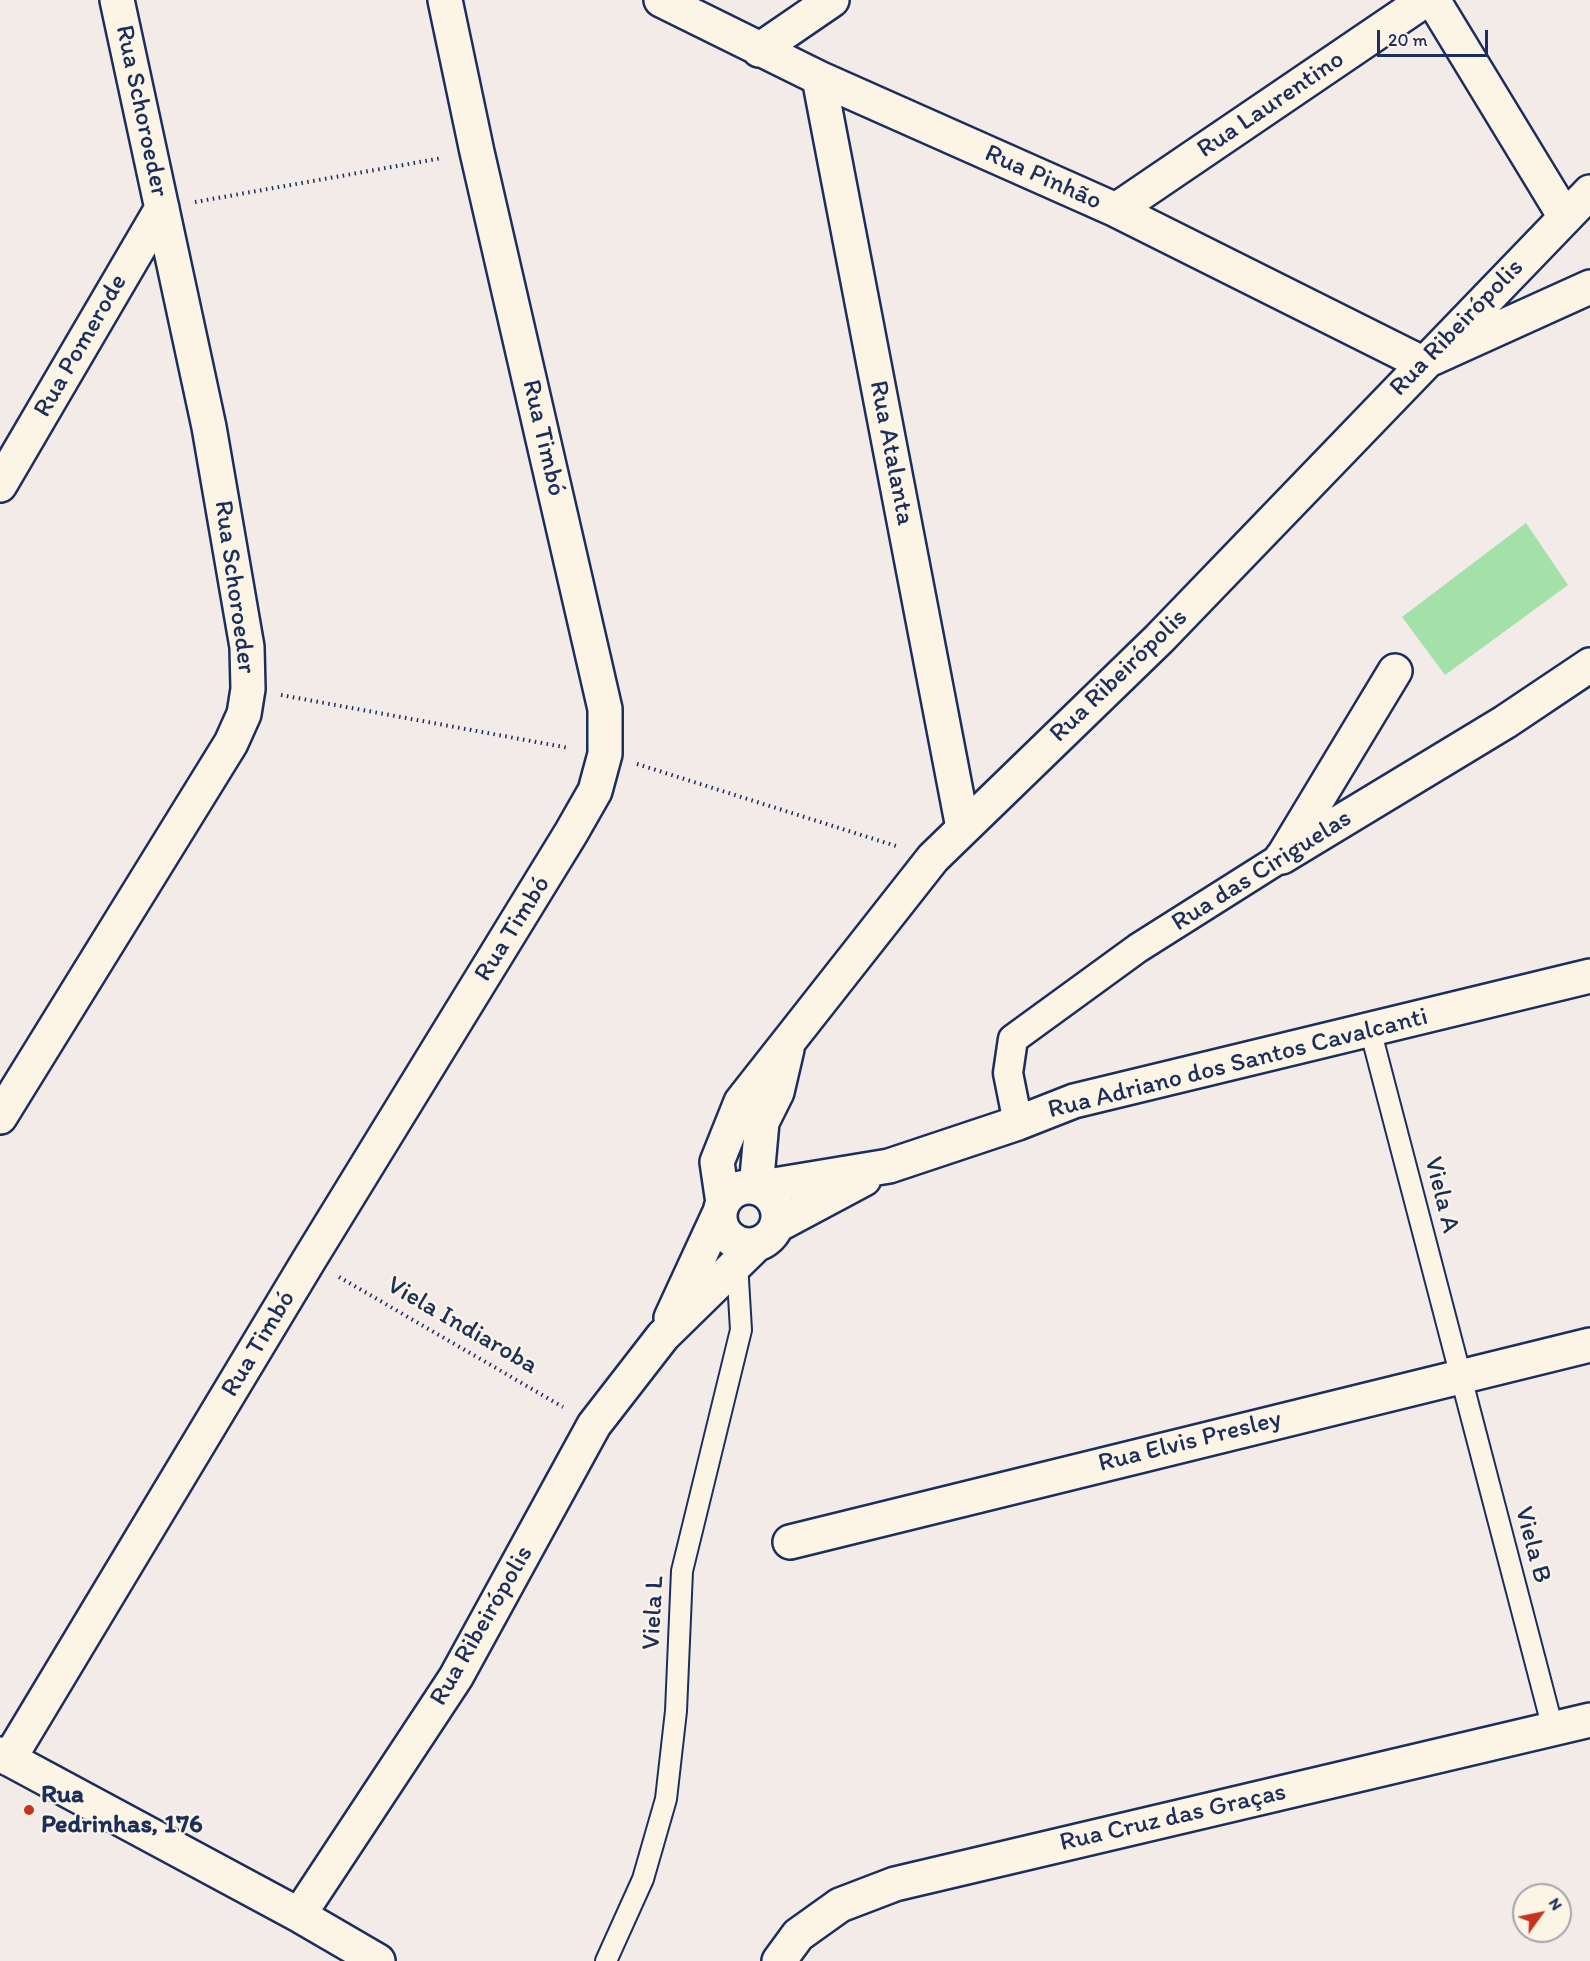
<!DOCTYPE html>
<html>
<head>
<meta charset="utf-8">
<style>
  body { margin:0 }
  #map { position:relative; width:1590px; height:1961px; overflow:hidden; background:#f2ebe8; font-family:Itim,sans-serif }
  canvas { display:block }
  .north { position:absolute; left:1512px; top:1883px; width:60px; height:60px; box-sizing:border-box; background:#fcf5e5; border:2px solid #a2a6af; border-radius:50%; rotate:57deg; font-size:16px; font-weight:700; line-height:24px; text-align:center; color:#1b2f5e }
  .north::after { content:''; display:block; margin:auto; width:21px; height:27px; background:#c8321e; clip-path:polygon(50% 0,100% 100%,50% 72%,0 100%) }
  .scale { position:absolute; left:1377px; top:30px; width:111px; height:27px; box-sizing:border-box; border:3px solid #1b2f5e; border-top:0; padding-left:8px; font-size:18px; line-height:21px; white-space:nowrap; color:#1b2f5e; -webkit-text-stroke:4px #fcf5e5; paint-order:stroke }
</style>
</head>
<body>
<div id="map">
<canvas width="1590" height="1961"></canvas>
<div class="north">N</div>
<div class="scale">20 m</div>
</div>
<script>
const context = document.querySelector('canvas').getContext('2d');
context.lineJoin = 'round';
function paint(path, color) { context.fillStyle = color; context.fill(path, 'evenodd'); }
const toPath = rows => new Path2D(rows.map(r => 'M' + r).join(''));
function trace(path, color, width, dash) { context.strokeStyle = color; context.lineWidth = width; context.lineCap = dash ? 'butt' : 'round'; context.setLineDash(dash || []); context.stroke(path); }
function write(font, color, halo, rows, align = 'center') {
  context.font = font + ' Itim,sans-serif'; context.lineWidth = 4.5; context.setLineDash([]); context.textBaseline = 'middle'; context.strokeStyle = halo; context.fillStyle = color; for (const [text, x, y, turn = 0] of rows) {
    context.save(); context.translate(x, y); context.rotate((+turn || 0) * Math.PI / 180); context.textAlign = isNaN(turn) ? turn : align; if (halo) context.strokeText(text, 0, 0); context.fillText(text, 0, 0); context.restore();
  }
}
paint(toPath([
  [1526,523,1568,585,1445,675,1402,617]
]), '#a3e1a8');
const service = toPath([
  [1370,1029,1553,1729],
  [606,1961,643,1879,666,1799,676,1711,682,1571,741,1330,737,1263]
]);
const pedestrian = toPath([
  [1018,1123,1008,1073,1013,1039,1138,948,1282,857]
]);
const minor = toPath([
  [661,0,819,78,1116,210,1422,363,1590,287],
  [1433,0,1565,217],
  [759,50,832,0],
  [819,78,963,828],
  [1116,210,1425,0],
  [0,485,162,208],
  [1285,853,1395,671],
  [1282,857,1505,722,1590,665],
  [787,1049,777,1092,762,1122,756,1188,889,1166,1018,1123,1074,1101,1590,976],
  [0,1117,231,743,244,714,248,689,247,647,209,427,117,0],
  '720 1216a29 29 0 1 1 58 0a29 29 0 1 1-58 0Z',
  [723,1203,717,1162,741,1102,933,858,1159,639,1590,192],
  [776,1226,864,1179],
  [671,1318,720,1212],
  [790,1542,1590,1345],
  [0,1754,299,1915,378,1961],
  [9,1759,309,1260,571,833,595,791,605,754,605,709,477,152,445,0],
  [299,1915,456,1677,594,1425,663,1336,757,1244],
  [779,1961,798,1935,840,1905,895,1884,1590,1720]
]);
trace(service, '#1b2f5e', 24);
trace(pedestrian, '#1b2f5e', 33);
trace(minor, '#1b2f5e', 38);
trace(toPath([
  [195,202,442,158],
  [281,695,569,748],
  [637,764,896,846],
  [339,1277,563,1407]
]), '#1b2f5e', 4, [1.5, 4.5]);
trace(service, '#fcf5e5', 20);
trace(pedestrian, '#fcf5e5', 28);
trace(minor, '#fcf5e5', 33);
for (const [x, y, r, color] of [
  [29,1810,6,"#c8321e"]
]) { const dot = new Path2D(); dot.arc(x, y, r, 0, 2 * Math.PI); context.fillStyle = color; context.fill(dot); trace(dot, '#fcf5e5', 2); }
write('26px', '#1b2f5e', '#fcf5e5', [
  ["Rua Laurentino",1271,105,-34],
  ["Rua Schoroeder",141,111,78],
  ["Rua Pinhão",1043,178,24],
  ["Rua Ribeirópolis",1457,328,-46],
  ["Rua Pomerode",81,346,-60],
  ["Rua Timbó",543,438,77],
  ["Rua Atalanta",891,453,79],
  ["Rua Schoroeder",234,587,82],
  ["Rua Ribeirópolis",1119,676,-44],
  ["Rua das Ciriguelas",1262,871,-32],
  ["Rua Timbó",513,929,-58],
  ["Rua Adriano dos Santos Cavalcanti",1238,1064,-14],
  ["Viela A",1441,1195,76],
  ["Viela Indiaroba",462,1326,30],
  ["Rua Timbó",259,1344,-59],
  ["Rua Elvis Presley",1190,1442,-14],
  ["Viela B",1532,1545,75],
  ["Viela L",654,1613,-87],
  ["Rua Ribeirópolis",482,1626,-60],
  ["Rua Cruz das Graças",1173,1818,-13]
]);
write('bold 26px', '#1b2f5e', '#fcf5e5', [
  ["Rua",41,1795],
  ["Pedrinhas, 176",41,1825]
], 'left');
</script>
</body>
</html>
